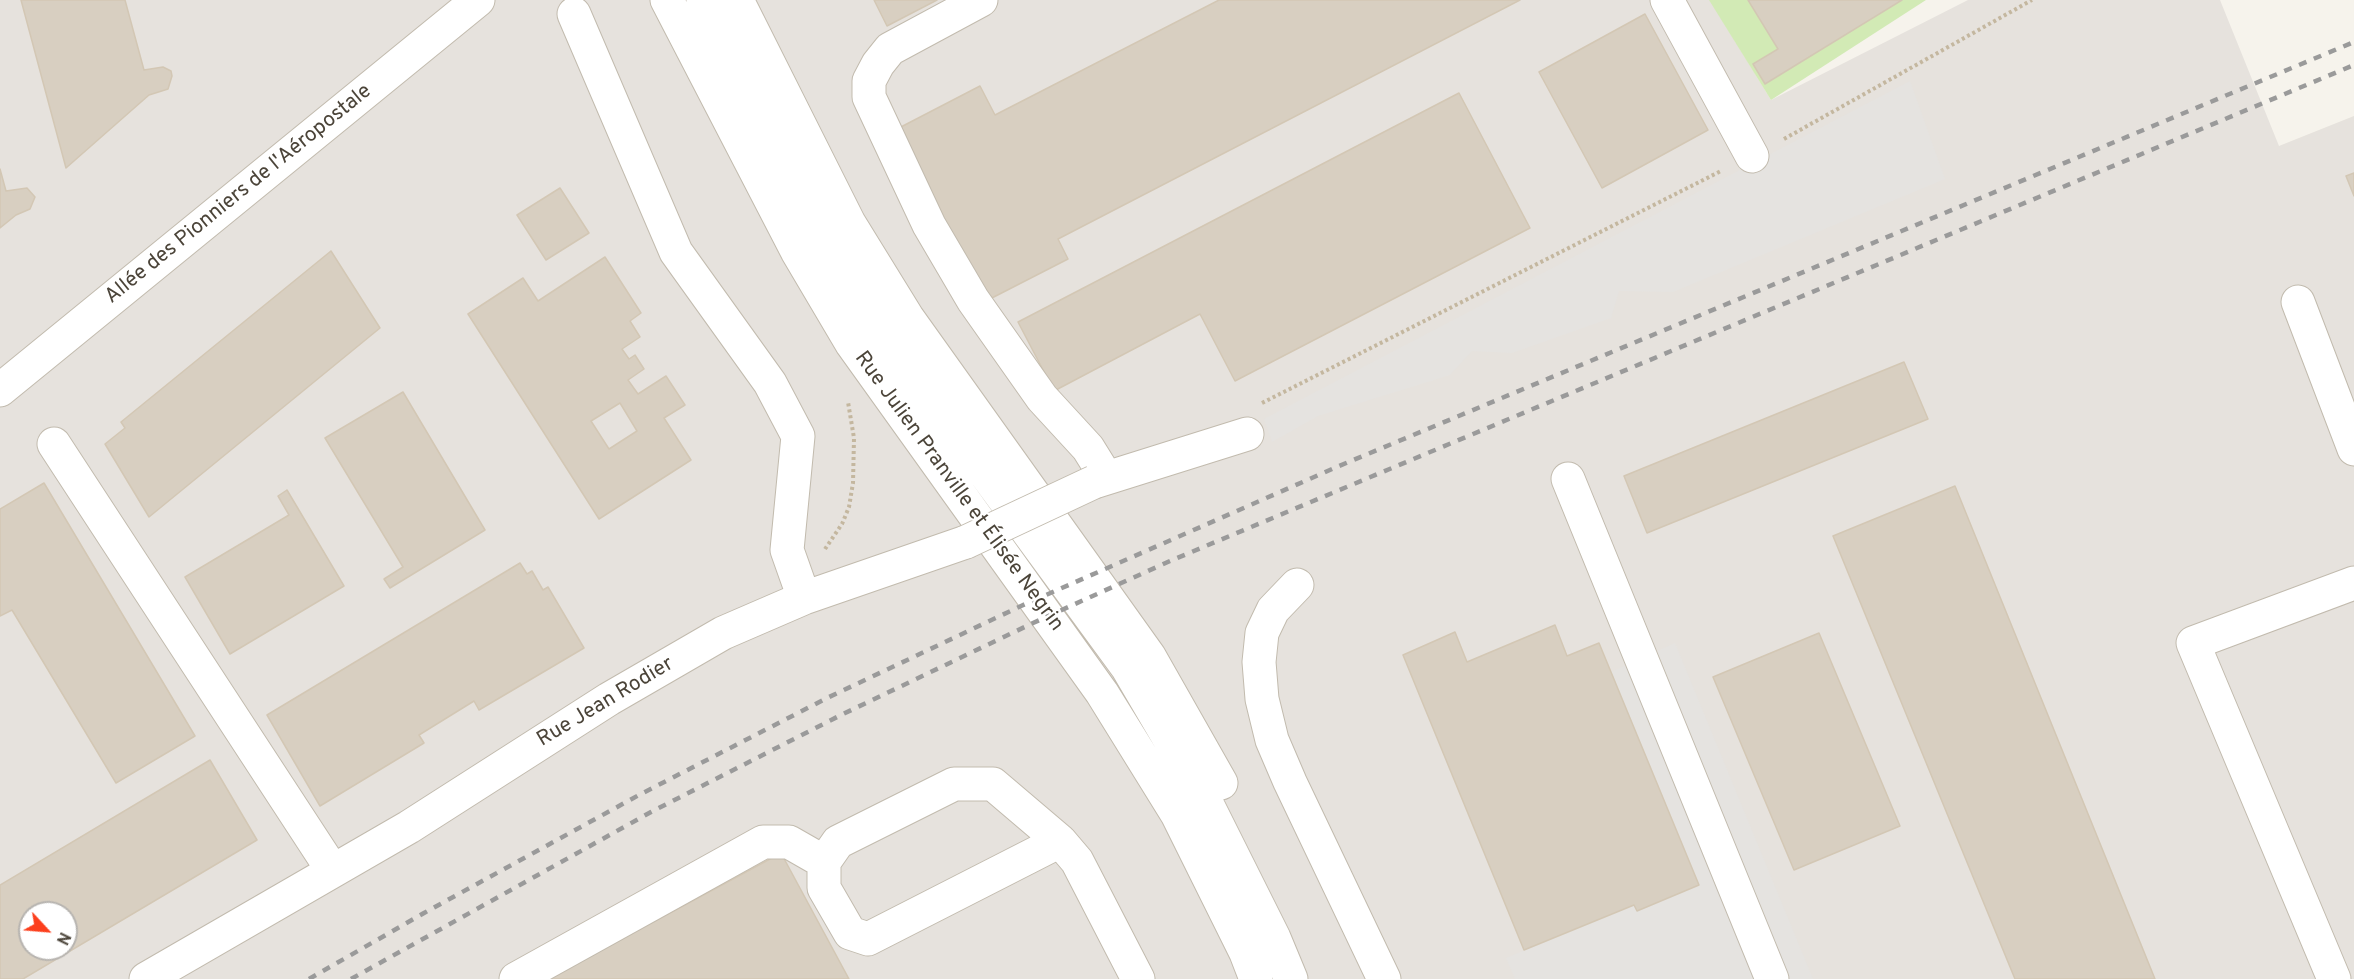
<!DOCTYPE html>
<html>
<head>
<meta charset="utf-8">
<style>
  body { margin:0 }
  #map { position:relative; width:2354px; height:979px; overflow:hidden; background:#f6f3ec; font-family:Overpass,sans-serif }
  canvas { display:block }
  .north { position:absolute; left:18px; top:901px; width:60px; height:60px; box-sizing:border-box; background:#fff; border:2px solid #b7b4b0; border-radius:50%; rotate:116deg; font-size:16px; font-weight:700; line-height:24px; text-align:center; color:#4b4439 }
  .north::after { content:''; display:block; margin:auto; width:21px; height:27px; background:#fc3f1d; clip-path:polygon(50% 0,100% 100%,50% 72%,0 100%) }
</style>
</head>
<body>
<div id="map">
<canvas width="2354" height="979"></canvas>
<div class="north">N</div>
</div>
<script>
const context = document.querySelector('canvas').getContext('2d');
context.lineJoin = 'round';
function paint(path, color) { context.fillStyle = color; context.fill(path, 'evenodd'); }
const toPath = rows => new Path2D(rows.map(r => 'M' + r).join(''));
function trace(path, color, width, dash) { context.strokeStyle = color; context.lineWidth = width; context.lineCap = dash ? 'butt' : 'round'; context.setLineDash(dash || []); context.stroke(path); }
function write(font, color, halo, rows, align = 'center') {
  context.font = font + ' Overpass,sans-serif'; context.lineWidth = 4.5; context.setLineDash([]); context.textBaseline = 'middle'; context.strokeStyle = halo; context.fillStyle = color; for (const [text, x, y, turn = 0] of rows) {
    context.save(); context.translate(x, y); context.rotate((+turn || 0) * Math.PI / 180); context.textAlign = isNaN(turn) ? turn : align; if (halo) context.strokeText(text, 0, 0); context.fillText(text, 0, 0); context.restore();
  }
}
paint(toPath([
  [0,0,1710,0,1771,100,1968,0,2220,0,2279,146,2354,116,2354,979,0,979],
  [30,913,66,913,66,949,30,949]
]), '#e6e2dd');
paint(toPath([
  [1709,0,1926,0,1771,100]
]), '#d2eab5');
paint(toPath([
  [1910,81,1945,179,1673,292,1619,291,1611,318,1512,353,1472,351,1450,375,1318,416,1272,442,1264,419],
  [1675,643,1813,979,1515,979,1506,958,1634,905,1638,911,1699,885,1611,672]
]), '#e5e3e0');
const building = toPath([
  [21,0,125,0,144,70,163,67,171,71,172,76,168,89,149,95,66,168,21,0],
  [874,0,937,0,887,26,874,0],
  [1219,0,1520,0,1058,239,1068,259,986,301,897,129,980,86,995,115,1219,0],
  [1748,0,1902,0,1765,84,1753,64,1778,49,1748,0],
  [1645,14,1708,130,1602,188,1539,72,1645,14],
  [1459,93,1530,228,1235,381,1200,314,1054,391,1018,322,1459,93],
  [0,169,6,191,27,188,35,197,30,209,16,215,0,228,0,169],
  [2354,173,2354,196,2346,176,2354,173],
  [560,188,589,233,546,260,517,215,560,188],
  [331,251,380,328,149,517,105,444,125,428,121,422,331,251],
  [605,257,641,313,630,321,640,337,622,349,629,359,635,355,644,369,628,380,638,394,666,376,685,405,664,418,691,460,599,519,468,314,523,278,538,301,605,257],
  [620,403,637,431,609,449,591,421,620,403],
  [1904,362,1928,419,1647,533,1624,476,1904,362],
  [403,392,485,530,390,588,384,579,403,567,325,438,403,392],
  [44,483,195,736,116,783,12,610,0,616,0,509,44,483],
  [1955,486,2155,979,2015,979,1833,536,1955,486],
  [287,490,344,586,230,654,185,577,289,515,278,496,287,490],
  [520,563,527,574,532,571,543,590,548,587,584,648,479,710,474,701,419,735,424,743,320,806,267,715,520,563],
  [1555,625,1567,656,1599,643,1699,885,1637,911,1634,905,1524,950,1403,655,1455,632,1467,662,1555,625],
  [1819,633,1900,826,1794,870,1713,677,1819,633],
  [210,760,257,840,23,979,0,979,0,885,210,760],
  [30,913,66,913,66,949,30,949,30,913],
  [781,853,849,979,548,979,781,853]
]);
paint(building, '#d8cfc1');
trace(building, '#d3c7b4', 1.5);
const minor = toPath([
  [667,0,797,251,852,344,1102,693,1177,814,1246,953,1256,979],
  [703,0,824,237,878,327,1127,667,1204,798,1274,938,1291,979],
  [737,0,849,223,907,317,1149,656,1221,783],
  [981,0,890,49,878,64,869,81,869,97,929,225,973,300,1042,398,1088,448,1106,477],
  [1667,0,1752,156],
  [574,14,676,252,770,383,798,436,787,550,804,598],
  [2298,302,2354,449],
  [0,390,478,0],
  [54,444,333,871],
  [1568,479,1772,979],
  [1094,482,1247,434],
  [1297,585,1273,610,1262,633,1259,662,1262,699,1272,740,1290,782,1384,979],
  [1060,841,868,939,850,933,824,888,824,862,838,842,954,784,993,784,1060,841,1077,861,1138,979],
  [146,979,409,827,609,699,723,633,804,598,966,542],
  [516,979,763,842,789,842,824,862],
  [2334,979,2193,643,2354,583]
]);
trace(minor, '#c2bbae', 35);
trace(toPath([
  [1784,139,2032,0],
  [1262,403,1721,171],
  [825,549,842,524,849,507,853,483,854,438,848,402]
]), '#c4b79f', 4, [3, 3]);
trace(minor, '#fff', 33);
trace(toPath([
  [309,979,424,913,639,795,827,698,1021,606,1339,466,2354,42],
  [351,979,651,812,841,715,1033,623,1170,561,2354,65]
]), '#9a9a9a', 4.5, [8, 8]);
const minorBridge = toPath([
  [966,542,1094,482]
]);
trace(minorBridge, '#c2bbae', 35, []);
trace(minorBridge, '#fff', 33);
write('21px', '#4b4439', '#fff', [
  ["Allée des Pionniers de l'Aéropostale",239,195,-39],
  ["Rue Julien Pranville et Élisée Negrin",958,492,54],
  ["Rue Jean Rodier",606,703,-31]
]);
</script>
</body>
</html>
